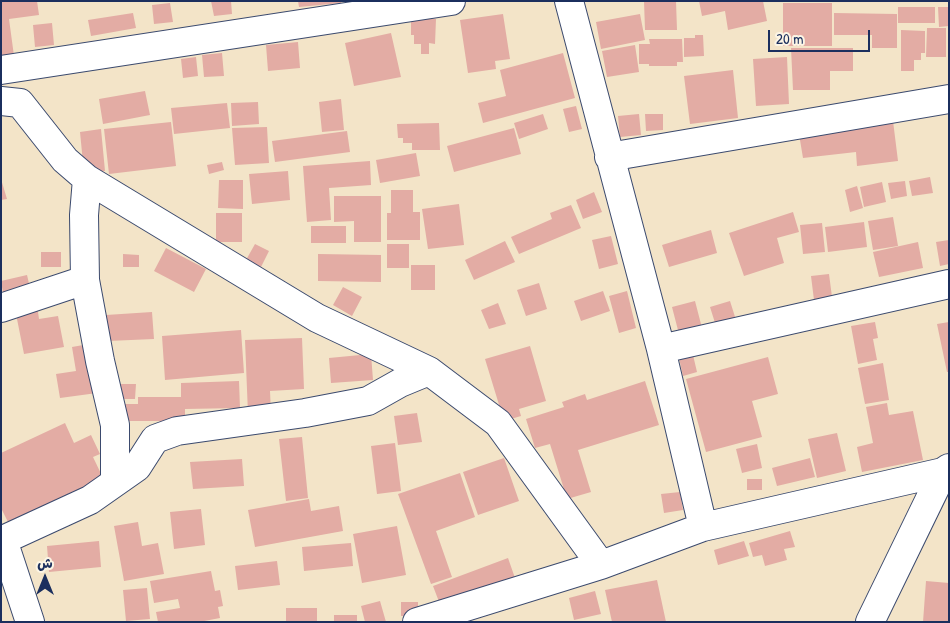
<!DOCTYPE html>
<html>
<head>
<meta charset="utf-8">
<style>
  body { margin:0 }
  #map { position:relative; width:950px; height:623px; overflow:hidden; background:#f3e4c8; font-family:"Patrick Hand","Playpen Sans Arabic",sans-serif }
  canvas { display:block }
  .frame { position:absolute; inset:0; border:2px solid #1b2f5e; pointer-events:none }
  .north { position:absolute; left:20px; top:553px; width:50px; height:50px; -webkit-text-stroke:4px #fcf5e5; paint-order:stroke; rotate:0deg; font-size:14px; font-weight:700; line-height:20px; text-align:center; color:#1b2f5e }
  .north::after { content:''; display:block; margin:auto; width:18px; height:22px; background:#1b2f5e; clip-path:polygon(50% 0,100% 100%,50% 72%,0 100%) }
  .scale { position:absolute; left:768px; top:30px; width:102px; height:22px; box-sizing:border-box; border:2px solid #1b2f5e; border-top:0; padding-left:6px; font-size:15px; line-height:18px; white-space:nowrap; color:#1b2f5e; -webkit-text-stroke:4px #fcf5e5; paint-order:stroke }
</style>
</head>
<body>
<div id="map">
<canvas width="950" height="623"></canvas>
<div class="frame"></div>
<div class="north">ش</div>
<div class="scale">20 m</div>
</div>
<script>
const context = document.querySelector('canvas').getContext('2d');
context.lineJoin = 'round';
function paint(path, color) { context.fillStyle = color; context.fill(path, 'evenodd'); }
const toPath = rows => new Path2D(rows.map(r => 'M' + r).join(''));
function trace(path, color, width, dash) { context.strokeStyle = color; context.lineWidth = width; context.lineCap = dash ? 'butt' : 'round'; context.setLineDash(dash || []); context.stroke(path); }
paint(toPath([
  [1,1,37,1,39,15,9,19,14,56,1,58],
  [211,1,231,1,232,14,214,16],
  [298,1,341,1,341,3,299,7],
  [644,1,676,1,677,30,645,30],
  [699,1,763,1,767,21,728,30,725,11,702,16],
  [170,3,173,22,154,24,152,5],
  [783,3,832,3,832,46,783,46],
  [898,7,935,7,935,23,898,23],
  [938,7,949,7,949,26,939,27],
  [133,13,136,28,91,36,88,20],
  [834,13,897,14,897,48,872,48,872,35,834,35],
  [503,14,510,59,495,61,496,69,468,73,460,20],
  [640,14,645,40,601,49,596,22],
  [411,18,436,19,435,44,429,43,429,54,421,54,421,44,414,44,414,35,411,35],
  [52,23,54,45,35,47,33,25],
  [927,28,946,28,946,57,926,57],
  [901,30,925,31,925,53,921,53,921,60,914,60,914,71,901,71],
  [391,33,401,77,354,86,345,43],
  [695,35,703,35,704,56,684,57,684,38,695,38],
  [649,39,682,39,683,62,677,62,677,66,649,66,649,64,639,64,639,44,650,44],
  [298,42,300,68,268,71,266,45],
  [635,45,639,72,607,77,602,51],
  [791,48,853,48,853,71,830,71,830,90,793,90],
  [222,53,224,76,204,77,202,55],
  [563,53,575,98,483,123,478,103,506,96,500,70],
  [196,57,198,76,183,78,181,59],
  [787,57,789,104,756,106,753,59],
  [733,70,738,118,690,124,684,76],
  [145,91,150,115,103,124,99,99],
  [341,99,344,130,322,132,319,102],
  [258,102,259,124,232,126,231,103],
  [227,103,230,128,174,134,171,108],
  [576,106,582,129,569,132,563,109],
  [543,114,548,129,519,139,514,123],
  [639,114,641,135,620,137,618,116],
  [645,114,663,114,663,130,646,131],
  [893,121,898,161,857,166,856,152,803,158,799,134],
  [171,122,176,166,109,174,104,129],
  [439,123,440,150,412,150,412,143,403,143,403,138,398,138,397,124],
  [267,127,269,163,235,165,232,128],
  [514,128,521,154,454,172,447,146],
  [101,129,105,171,84,173,80,132],
  [347,131,350,152,275,162,272,141],
  [416,153,420,176,380,183,376,160],
  [370,161,371,185,329,188,331,220,307,222,303,166],
  [222,162,224,170,209,174,207,165],
  [288,171,290,200,252,204,249,174],
  [930,177,933,193,912,196,909,181],
  [1,179,7,199,1,200],
  [219,180,243,180,243,209,218,208],
  [905,181,907,196,891,199,888,183],
  [882,182,886,202,864,207,860,187],
  [857,186,863,208,850,212,845,190],
  [391,190,413,190,413,212,420,212,420,240,387,240,387,213,391,213],
  [594,192,602,212,583,219,576,200],
  [334,196,381,196,381,242,354,242,354,221,334,222],
  [459,204,464,245,428,249,422,209],
  [571,205,581,228,519,254,511,237,552,219,550,213],
  [793,212,799,232,777,238,784,263,744,276,729,233],
  [216,213,242,213,242,242,216,242],
  [893,217,898,246,873,250,868,221],
  [864,222,867,247,828,252,825,227],
  [822,223,825,252,803,254,800,225],
  [311,226,346,226,346,243,311,243],
  [711,230,717,253,669,267,662,245],
  [611,236,618,264,599,269,592,240],
  [949,240,949,264,940,266,936,242],
  [505,241,515,262,474,280,465,260],
  [918,242,923,268,879,277,873,252],
  [255,244,269,251,261,267,246,260],
  [387,244,409,244,409,268,387,268],
  [166,248,206,269,194,292,154,271],
  [41,252,61,252,61,267,41,267],
  [123,254,139,255,139,267,123,267],
  [318,254,381,255,381,282,318,281],
  [411,265,435,265,435,290,411,290],
  [829,274,832,297,814,300,811,276],
  [27,275,31,292,4,299,1,281],
  [539,283,547,309,526,316,517,290],
  [343,287,362,297,352,316,333,305],
  [603,291,610,311,581,321,574,301],
  [627,291,636,328,619,333,609,296],
  [695,301,702,328,679,334,672,307],
  [730,301,736,320,716,326,710,307],
  [498,303,506,324,489,329,481,310],
  [37,305,39,319,58,316,64,347,24,354,15,309],
  [152,312,154,339,108,341,106,315],
  [875,322,878,338,873,339,877,360,858,364,851,326],
  [949,322,949,372,947,372,937,324],
  [241,330,244,373,165,380,162,336],
  [302,338,304,389,270,391,271,413,248,414,245,340],
  [89,344,97,393,60,398,56,374,76,371,72,347],
  [530,346,546,401,519,409,521,416,504,421,485,359],
  [371,354,373,380,331,383,329,358],
  [693,355,697,372,683,376,679,358],
  [768,357,778,394,752,401,762,437,706,452,686,379],
  [883,363,889,400,865,404,858,368],
  [239,381,240,408,185,409,185,421,122,421,122,404,138,404,138,397,181,397,181,383],
  [645,381,659,425,578,450,591,492,567,499,550,444,535,448,526,419,564,407,562,402,585,394,587,400],
  [121,384,136,384,135,399,121,399],
  [887,403,889,415,913,411,923,460,862,472,857,447,873,443,866,407],
  [417,413,422,442,398,445,394,416],
  [65,423,74,443,91,435,100,454,93,457,104,480,9,524,1,508,1,453],
  [837,433,846,471,817,478,808,439],
  [302,437,308,498,286,501,279,439],
  [395,443,401,491,377,494,371,446],
  [757,444,762,468,742,473,736,449],
  [504,458,519,501,478,515,463,472],
  [810,458,815,477,777,486,772,468],
  [242,459,244,486,193,489,190,462],
  [460,473,475,517,436,531,452,577,431,584,398,494],
  [747,479,762,479,762,490,747,490],
  [680,492,683,510,664,513,661,494],
  [309,499,311,511,339,506,343,531,255,547,248,510],
  [201,509,205,545,174,549,170,512],
  [138,522,142,546,158,543,164,574,124,581,114,526],
  [397,526,406,575,362,583,353,534],
  [790,531,795,547,784,549,787,560,765,566,762,555,753,557,749,543],
  [99,541,101,567,49,572,47,546],
  [744,541,749,556,718,565,714,550],
  [351,543,353,566,304,571,302,547],
  [508,558,515,578,441,607,433,586],
  [277,561,280,585,238,590,235,566],
  [211,571,215,591,220,590,223,606,218,607,220,618,199,622,158,622,156,612,180,608,178,599,154,603,150,581],
  [657,580,666,622,612,622,605,590],
  [926,581,949,583,949,622,923,622],
  [147,588,150,619,126,621,123,590],
  [595,591,601,614,574,620,569,598],
  [380,601,386,622,365,622,361,606],
  [401,602,418,602,418,616,401,616],
  [286,608,317,608,317,622,286,622],
  [334,615,357,615,357,622,334,622]
]), '#e3aca4');
const minor = toPath([
  [569,1,661,349,703,527],
  [1,70,451,1],
  [1,101,20,103,65,160,87,179,317,318,429,371,498,423,601,565,703,527,943,472],
  [609,157,949,99],
  [87,179,84,215,85,280,100,361,115,425,115,482],
  [1,308,85,280],
  [661,349,949,284],
  [30,622,3,540,90,500,137,467,155,439,177,431,305,413,368,401,400,383,429,371],
  [417,622,601,565],
  [870,622,943,472,949,468]
]);
trace(minor, '#3b4a6e', 30);
trace(minor, '#fff', 28);
</script>
</body>
</html>
